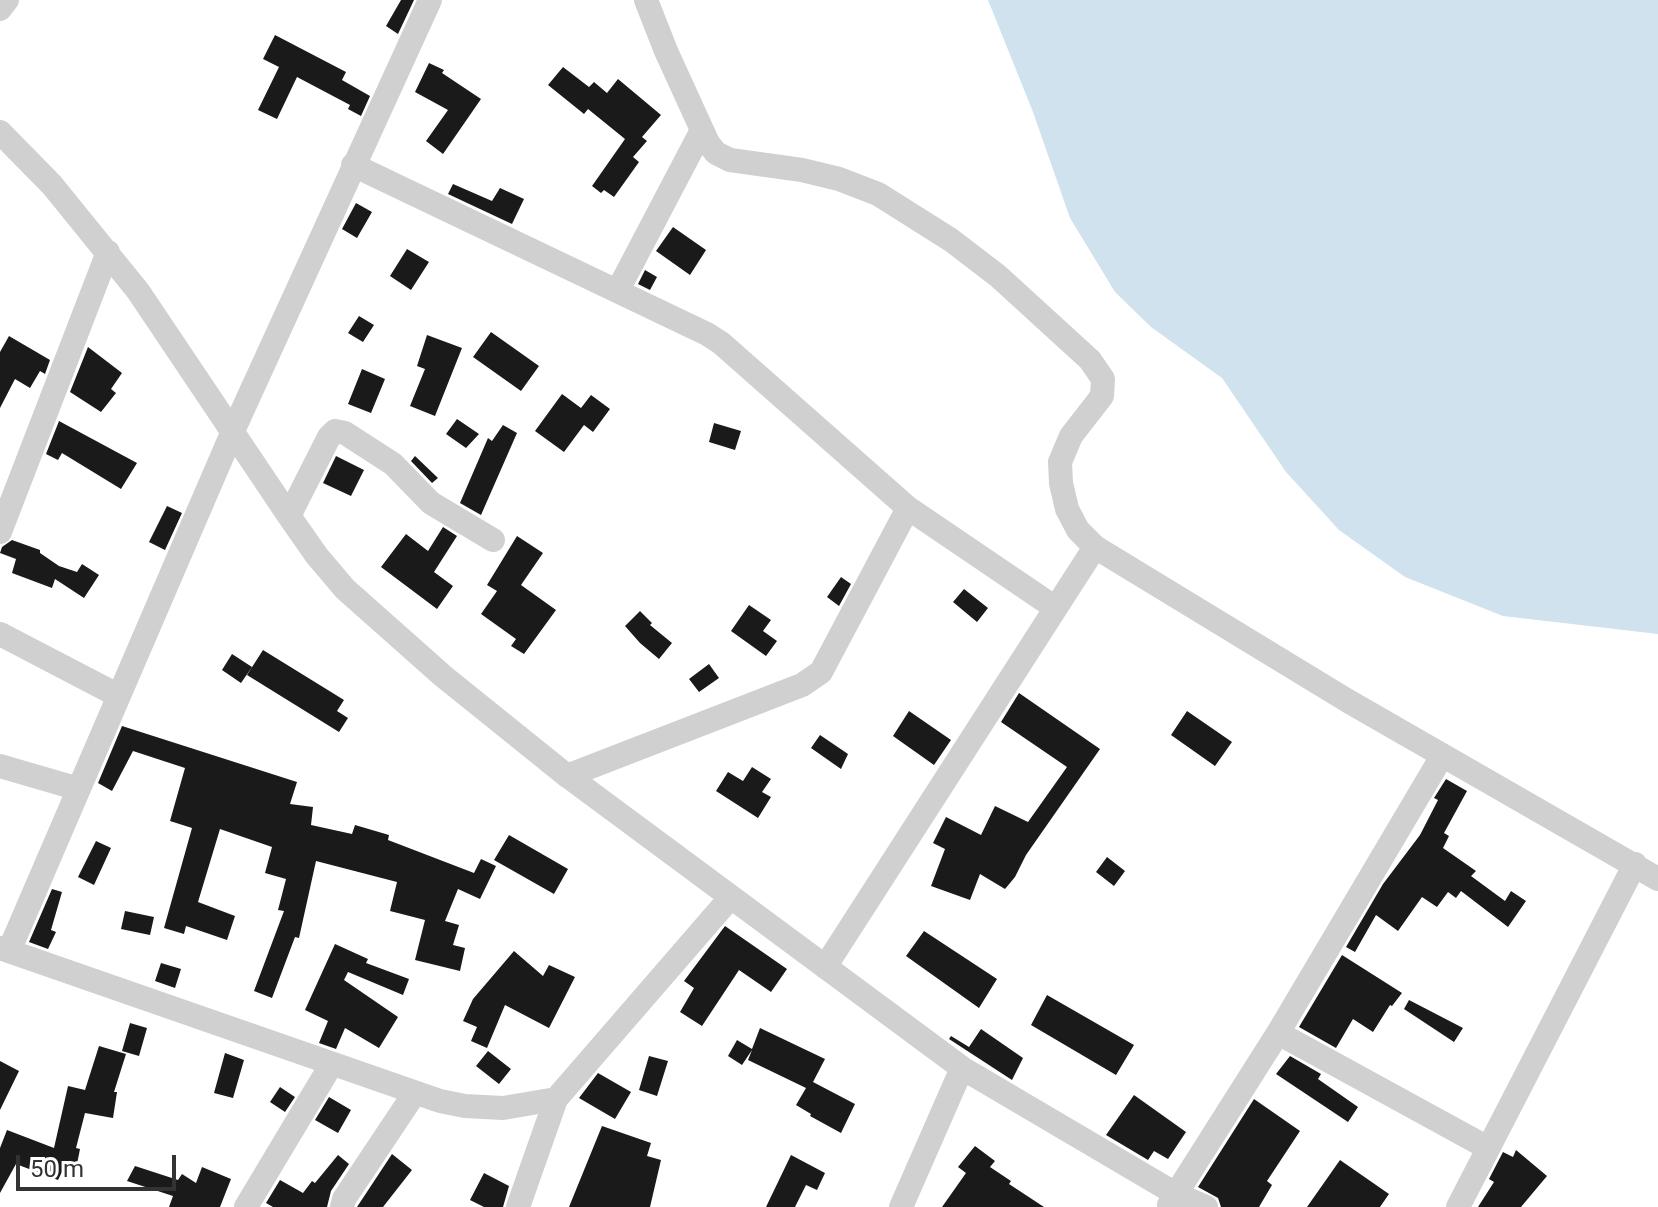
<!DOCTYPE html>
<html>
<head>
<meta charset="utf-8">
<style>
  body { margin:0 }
  #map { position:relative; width:1658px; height:1207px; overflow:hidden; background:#fff; font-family:Roboto,sans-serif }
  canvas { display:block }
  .scale { position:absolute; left:16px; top:1155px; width:160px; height:36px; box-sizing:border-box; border:4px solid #333; border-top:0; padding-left:10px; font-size:24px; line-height:28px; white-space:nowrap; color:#333; -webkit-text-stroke:6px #fff; paint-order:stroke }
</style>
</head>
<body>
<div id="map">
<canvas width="1658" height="1207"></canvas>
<div class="scale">50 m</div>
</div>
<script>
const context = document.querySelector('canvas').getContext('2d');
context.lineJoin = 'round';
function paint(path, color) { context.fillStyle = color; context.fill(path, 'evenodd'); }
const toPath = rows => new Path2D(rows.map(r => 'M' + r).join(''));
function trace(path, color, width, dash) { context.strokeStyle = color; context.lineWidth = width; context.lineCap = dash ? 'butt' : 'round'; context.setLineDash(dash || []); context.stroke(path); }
paint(toPath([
  [988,0,1658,0,1658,634,1503,616,1405,577,1339,530,1286,472,1222,378,1151,327,1115,292,1070,218,1033,112]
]), '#cfe2ee');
paint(toPath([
  [401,0,414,0,398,34,386,26],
  [275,35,346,72,342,80,370,96,361,116,348,109,350,105,297,77,277,119,258,110,279,67,263,59],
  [429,63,444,70,442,73,481,99,443,154,426,141,448,110,415,92],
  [563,67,589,87,594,82,607,93,618,79,661,115,642,137,647,141,633,157,639,162,614,197,604,190,601,193,592,186,625,139,588,109,584,114,548,85],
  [453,184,492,201,500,188,524,199,512,224,448,194],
  [356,203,372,212,357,238,342,229],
  [673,227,706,250,690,275,656,251],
  [407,249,429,262,411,290,390,276],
  [645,270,657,277,650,290,638,284],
  [359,316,374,325,363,342,348,333],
  [491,332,539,366,521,391,473,357],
  [427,335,462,348,435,416,410,406,425,369,417,366],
  [9,336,50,360,45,374,40,371,30,388,15,379,0,408,0,352],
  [88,347,122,373,111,389,116,393,101,412,70,392],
  [362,369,385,379,371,413,348,404],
  [562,394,581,408,591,395,610,409,593,432,584,425,564,452,535,431],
  [457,419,479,434,466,448,446,434],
  [59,421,137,463,121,489,62,453,58,460,46,454],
  [714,423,741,431,735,450,709,442],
  [503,425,517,433,481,515,460,503,488,438,492,441],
  [336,456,364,470,351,496,323,483],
  [415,456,438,478,432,483,411,461],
  [167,506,182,513,165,550,149,542],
  [443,527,457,536,434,572,453,586,437,609,381,567,406,534,428,551],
  [517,536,543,553,521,585,556,610,524,654,511,646,516,639,481,614,497,591,487,585],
  [12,540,40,550,40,553,59,566,77,572,82,564,99,575,84,598,55,579,52,588,12,573,16,559,0,553,2,547],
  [841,577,851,584,839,606,827,597],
  [964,589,988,608,977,622,953,602],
  [749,605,771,620,763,631,777,641,766,656,731,631],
  [640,611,652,623,650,625,672,643,659,659,640,643,625,626],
  [263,650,344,700,337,711,348,718,339,732,247,675],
  [232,654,252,667,241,683,222,670],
  [709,664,719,678,699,692,689,679],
  [1019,693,1100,749,1026,855,1015,877,1005,889,980,874,970,900,931,886,945,849,933,843,946,817,981,835,995,806,1028,822,1067,767,1001,722],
  [909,711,951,740,934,765,893,736],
  [1187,711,1232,742,1215,766,1171,735],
  [122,726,297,782,290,804,313,807,311,825,352,834,355,825,389,835,388,840,474,873,481,859,496,866,480,899,458,889,445,921,459,925,453,945,465,948,460,971,415,960,425,920,390,911,397,882,316,861,299,938,295,937,272,998,254,991,284,911,278,910,286,879,265,873,272,847,220,829,198,902,235,916,227,940,186,926,184,934,164,928,192,828,170,821,185,768,133,751,112,791,98,783],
  [820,735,848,754,841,769,811,748],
  [752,767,771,779,762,792,771,797,758,818,716,791,728,772,743,781],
  [1446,779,1467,791,1444,833,1449,836,1443,848,1476,871,1471,876,1505,901,1511,891,1526,901,1508,927,1461,891,1456,898,1448,892,1437,907,1422,897,1398,931,1376,915,1355,952,1346,947,1383,884,1420,835,1438,800,1434,798],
  [509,835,568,869,554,894,494,860],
  [96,841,111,848,94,885,78,877],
  [1107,857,1125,871,1114,886,1096,872],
  [52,889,62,892,51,930,56,932,48,949,29,942],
  [125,911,154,917,150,935,121,929],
  [725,926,787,969,771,992,739,970,702,1026,680,1012,694,988,684,981],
  [924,931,997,979,979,1008,906,956],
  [335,944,368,959,366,963,409,979,403,995,348,972,344,980,398,1017,379,1048,345,1028,336,1049,319,1043,328,1021,305,1010],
  [514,951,543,976,549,965,575,977,549,1028,505,1005,487,1048,471,1041,477,1027,463,1021,473,999],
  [1342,955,1402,993,1392,1006,1390,1005,1373,1032,1353,1019,1336,1048,1299,1027],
  [161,963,181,969,175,988,155,981],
  [1047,995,1134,1045,1116,1075,1031,1025],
  [1409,1000,1463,1028,1454,1042,1404,1009],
  [130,1023,147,1028,139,1056,122,1051],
  [760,1028,825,1059,813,1082,855,1104,841,1133,810,1116,811,1114,796,1105,806,1088,748,1060,752,1050,742,1065,728,1056,737,1040,752,1049],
  [981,1029,1023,1058,1012,1080,949,1039,951,1036,969,1047],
  [99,1046,126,1054,114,1092,117,1092,113,1118,85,1113,76,1148,80,1149,75,1174,62,1172,58,1180,16,1164,0,1193,0,1148,7,1130,54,1148,68,1086,85,1090],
  [488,1051,511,1069,499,1084,476,1066],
  [225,1053,244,1060,233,1098,214,1093],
  [649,1056,668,1061,657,1096,639,1090],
  [1290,1056,1321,1074,1318,1079,1358,1107,1348,1122,1276,1074],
  [0,1061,19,1071,0,1110],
  [598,1073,631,1092,615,1119,579,1098],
  [280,1087,295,1097,285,1112,270,1102],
  [1134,1095,1186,1132,1168,1159,1154,1151,1148,1160,1106,1135],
  [329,1097,351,1110,338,1133,315,1120],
  [1254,1099,1300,1131,1267,1181,1272,1185,1259,1207,1221,1207,1218,1198,1198,1187],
  [602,1126,651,1143,647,1156,661,1160,650,1207,569,1207],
  [975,1146,995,1161,990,1167,1011,1181,1009,1184,1044,1207,942,1207,966,1173,958,1167],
  [1516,1150,1547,1176,1521,1207,1478,1207,1494,1182,1489,1179,1503,1152,1513,1157],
  [392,1154,412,1170,383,1207,357,1207],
  [338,1155,349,1164,331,1191,327,1207,273,1207,266,1203,280,1180,303,1193,312,1181,315,1183],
  [791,1155,825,1173,817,1190,806,1185,795,1207,766,1207],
  [1340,1160,1389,1194,1380,1207,1307,1207],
  [135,1166,178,1180,182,1174,196,1183,202,1167,231,1179,220,1207,169,1207,173,1196,127,1181],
  [484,1173,509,1186,503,1207,484,1207,470,1200]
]), '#1a1a1a');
trace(toPath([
  [646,0,666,51,708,143,716,153,730,160,802,170,839,179,878,194,951,240,998,276,1090,360,1103,379,1102,396,1071,436,1060,462,1061,483,1067,509,1078,530,1095,547,1348,701,1658,879],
  [0,9,7,0],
  [0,132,52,185,138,291,289,516,317,556,345,589,443,676,561,771,962,1068,1176,1194,1206,1207],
  [353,165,707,334,721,343,908,508,1054,607],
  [618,290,702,130],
  [289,516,329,437,335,431,345,433,393,464,431,503,493,540],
  [0,532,108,252],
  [0,634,119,696],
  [0,766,79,789],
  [567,776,802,685,821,672,908,508],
  [0,948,440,1101,465,1106,503,1108,556,1099],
  [9,951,233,431,430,0],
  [825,967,1095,547],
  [1278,1033,1488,1148],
  [1169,1205,1278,1033,1442,756],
  [246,1207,331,1065],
  [342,1207,344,1199,414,1094],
  [518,1207,556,1099,730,898],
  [901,1207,962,1068],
  [1458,1207,1635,864]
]), '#d0d0d0', 24);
</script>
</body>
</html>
